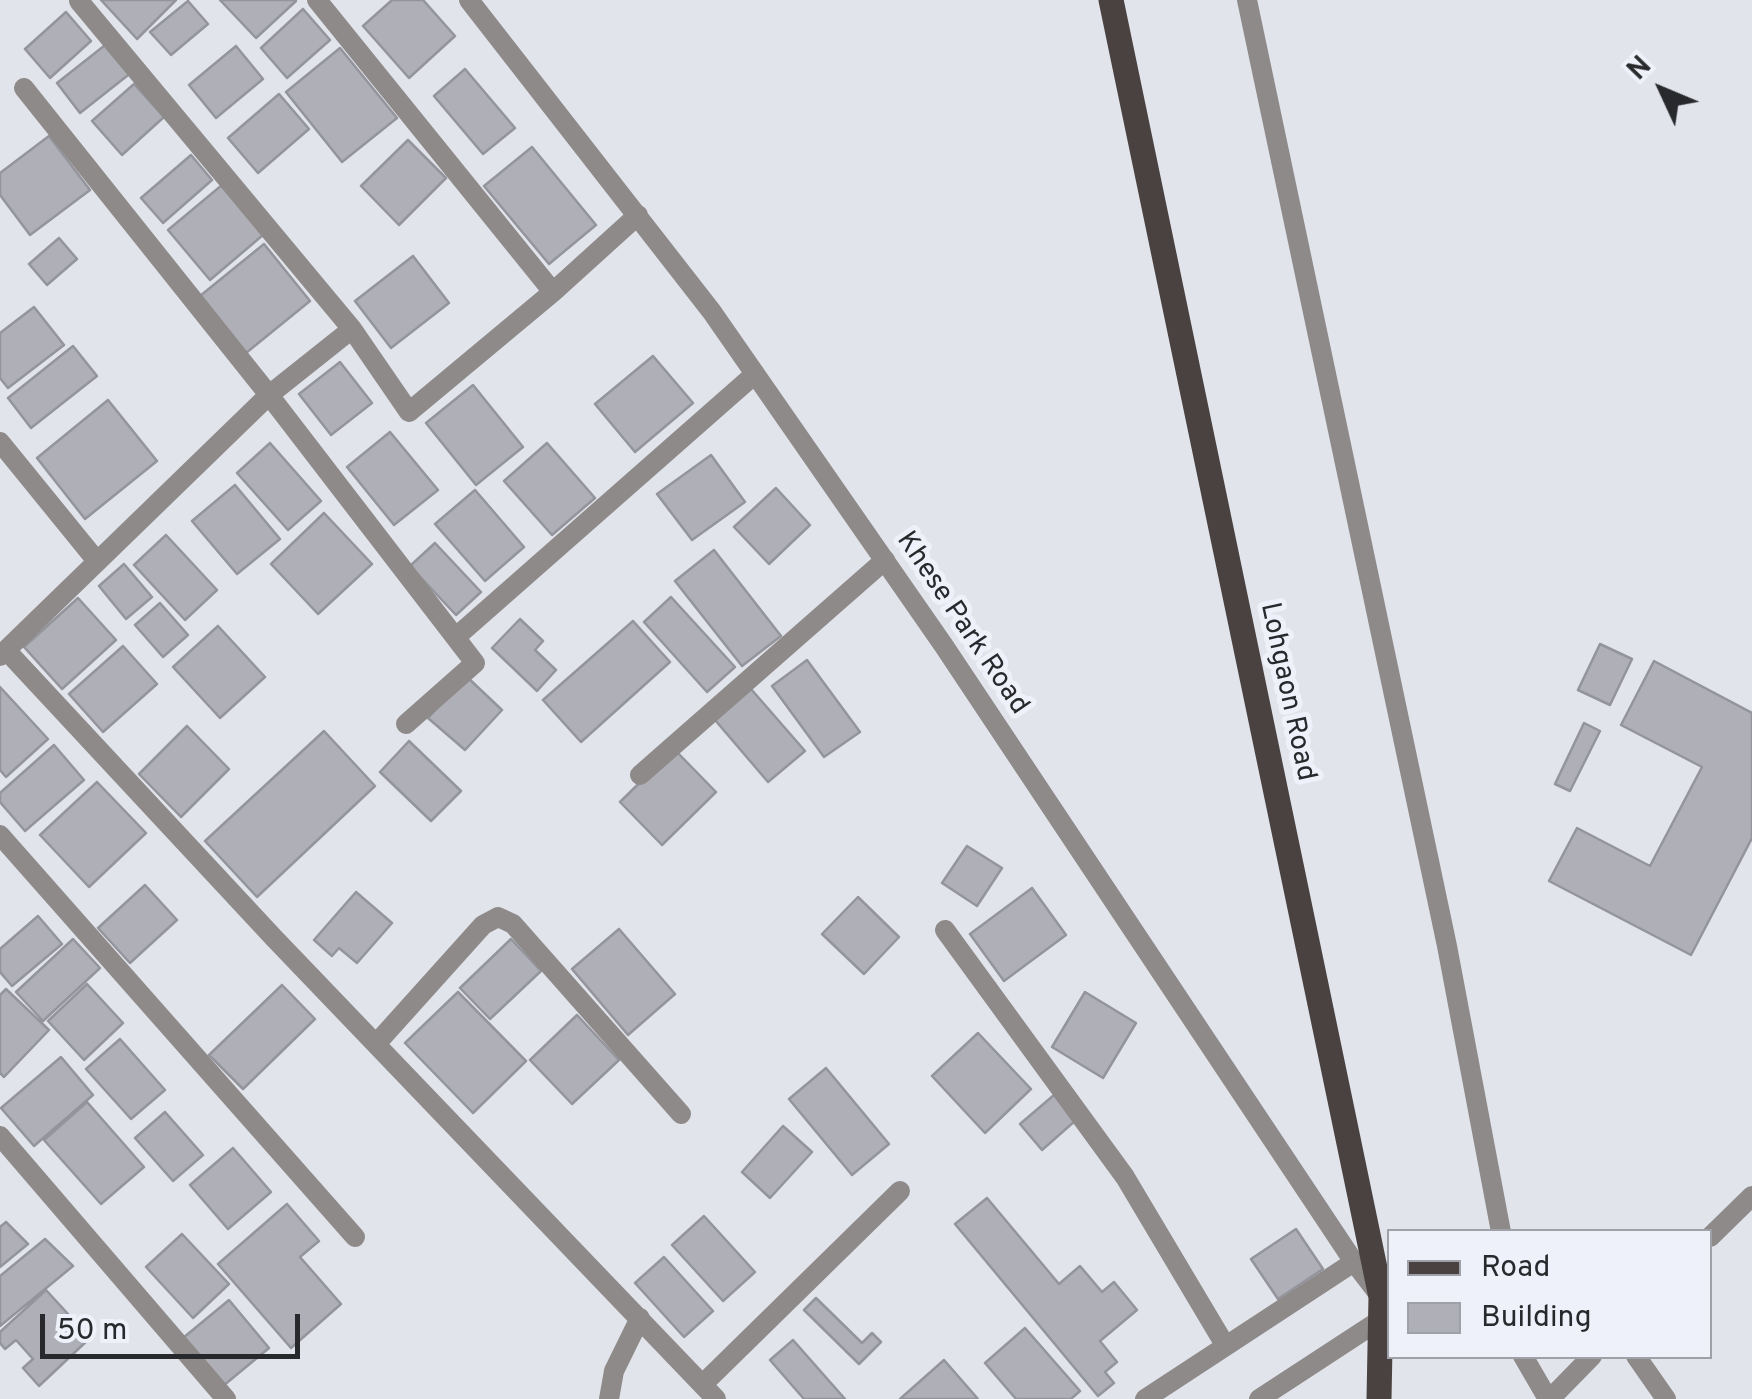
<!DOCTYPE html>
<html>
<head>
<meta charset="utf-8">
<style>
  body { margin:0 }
  #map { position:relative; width:1752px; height:1399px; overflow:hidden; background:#e2e4ec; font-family:Overpass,sans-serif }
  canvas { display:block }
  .legend { position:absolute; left:1387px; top:1229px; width:325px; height:130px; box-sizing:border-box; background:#eff1fa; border:2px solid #9fa1a8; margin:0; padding:12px 18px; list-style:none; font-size:30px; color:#28292c }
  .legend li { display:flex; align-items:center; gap:20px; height:50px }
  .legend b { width:50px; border:2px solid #9fa1a8 }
  .north { position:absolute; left:1612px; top:40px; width:100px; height:100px; -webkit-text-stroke:8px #eff1fa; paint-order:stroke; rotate:314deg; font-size:28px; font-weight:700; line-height:40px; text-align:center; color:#28292c }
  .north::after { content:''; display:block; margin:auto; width:35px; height:45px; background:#28292c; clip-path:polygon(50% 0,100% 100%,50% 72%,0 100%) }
  .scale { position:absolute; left:40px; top:1314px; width:260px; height:45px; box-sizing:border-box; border:5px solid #28292c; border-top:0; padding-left:12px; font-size:30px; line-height:35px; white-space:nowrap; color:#28292c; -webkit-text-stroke:8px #eff1fa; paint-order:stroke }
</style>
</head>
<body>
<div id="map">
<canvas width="1752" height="1399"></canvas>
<ul class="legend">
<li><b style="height:12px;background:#494240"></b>Road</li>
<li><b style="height:28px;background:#afafb7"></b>Building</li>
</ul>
<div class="north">N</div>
<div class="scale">50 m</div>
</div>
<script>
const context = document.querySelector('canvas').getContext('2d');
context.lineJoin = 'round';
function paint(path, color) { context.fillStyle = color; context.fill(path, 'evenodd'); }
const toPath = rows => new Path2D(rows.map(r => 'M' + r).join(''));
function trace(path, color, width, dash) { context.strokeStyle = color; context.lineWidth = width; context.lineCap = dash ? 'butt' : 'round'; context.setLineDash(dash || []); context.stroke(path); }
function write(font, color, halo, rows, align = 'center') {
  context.font = font + ' Overpass,sans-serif'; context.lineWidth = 10; context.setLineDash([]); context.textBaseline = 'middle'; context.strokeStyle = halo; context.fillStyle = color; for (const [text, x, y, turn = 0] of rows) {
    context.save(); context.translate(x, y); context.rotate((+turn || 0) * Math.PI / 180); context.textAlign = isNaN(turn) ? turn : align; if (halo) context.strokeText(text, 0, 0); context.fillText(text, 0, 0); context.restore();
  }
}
const building = toPath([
  [101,0,176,0,137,39,101,0],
  [220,0,294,0,296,1,256,38,220,0],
  [392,0,423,0,455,36,409,78,363,26,392,0],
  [188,1,208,24,171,55,150,32,188,1],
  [303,9,330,40,287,78,261,48,303,9],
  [66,12,91,41,50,78,25,49,66,12],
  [109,42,132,72,80,113,57,83,109,42],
  [236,46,263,79,216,118,189,85,236,46],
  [340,48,397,118,342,162,286,92,340,48],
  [465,69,515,128,483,154,434,96,465,69],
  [134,84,164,117,122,155,92,121,134,84],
  [279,94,309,129,258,173,228,138,279,94],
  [49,136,90,190,30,235,0,195,0,173,49,136],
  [408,140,446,178,399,225,361,186,408,140],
  [532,147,596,225,549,264,484,186,532,147],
  [191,155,212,180,163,223,141,198,191,155],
  [222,185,263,235,210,280,168,230,222,185],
  [59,238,77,259,47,285,29,264,59,238],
  [264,244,310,301,246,353,200,296,264,244],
  [413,256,449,303,391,348,355,301,413,256],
  [34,307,64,345,8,388,0,378,0,333,34,307],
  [73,346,97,376,31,428,8,398,73,346],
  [653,356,693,403,635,452,595,404,653,356],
  [340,362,372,403,331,435,299,394,340,362],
  [473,385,523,447,476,485,426,423,473,385],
  [108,400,157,461,85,519,37,458,108,400],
  [390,432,438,490,394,525,347,467,390,432],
  [270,443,321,501,288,530,237,473,270,443],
  [547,443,595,498,552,535,504,481,547,443],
  [711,455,745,502,692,540,657,494,711,455],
  [235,485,280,539,237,574,192,521,235,485],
  [776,488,810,525,769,564,734,527,776,488],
  [475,490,524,547,485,581,435,524,475,490],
  [324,513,372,564,318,614,271,564,324,513],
  [166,535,217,590,185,620,134,565,166,535],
  [435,543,481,592,456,615,410,566,435,543],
  [714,550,781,636,742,666,675,581,714,550],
  [124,564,152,597,126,619,99,586,124,564],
  [671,597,735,667,707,692,644,622,671,597],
  [78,598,116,640,62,689,24,647,78,598],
  [160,603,188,635,163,657,135,625,160,603],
  [520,619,543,641,535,650,556,670,537,691,492,648,520,619],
  [633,621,670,662,581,742,543,700,633,621],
  [218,626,265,677,220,718,173,667,218,626],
  [1600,644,1632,659,1610,705,1578,690,1600,644],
  [123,646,157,684,103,732,69,694,123,646],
  [807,660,860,732,824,757,772,686,807,660],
  [1654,661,1752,713,1752,838,1691,955,1549,881,1577,828,1650,866,1702,767,1621,725,1654,661],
  [466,676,502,710,465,750,428,718,466,676],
  [0,687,48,739,6,777,0,770,0,687],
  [751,689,805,751,768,782,715,720,751,689],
  [1584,723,1600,731,1570,791,1555,784,1584,723],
  [187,726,229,769,181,817,139,774,187,726],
  [324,731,375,786,257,897,205,841,324,731],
  [409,741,461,791,431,821,380,772,409,741],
  [54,745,84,780,25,831,0,802,0,793,54,745],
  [674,749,716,792,662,845,620,802,674,749],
  [97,782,146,833,89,887,40,835,97,782],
  [967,846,1002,868,977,906,942,883,967,846],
  [145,885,177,920,130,963,98,928,145,885],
  [1032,888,1066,935,1004,981,970,934,1032,888],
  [356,892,392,923,357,963,339,948,332,956,314,940,356,892],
  [858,897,899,937,864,974,822,934,858,897],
  [38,916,62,944,12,986,0,972,0,949,38,916],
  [619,929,675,994,628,1035,572,969,619,929],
  [73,939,100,968,43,1021,16,992,73,939],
  [511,939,541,971,490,1019,460,988,511,939],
  [87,984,123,1023,84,1060,48,1021,87,984],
  [282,985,315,1019,243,1089,209,1055,282,985],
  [6,989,49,1030,4,1077,0,1073,0,995,6,989],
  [458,992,526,1061,473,1113,405,1043,458,992],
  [1085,992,1136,1023,1103,1078,1052,1047,1085,992],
  [577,1015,619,1060,572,1104,530,1060,577,1015],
  [978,1033,1031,1089,985,1133,932,1076,978,1033],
  [120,1039,165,1090,131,1119,86,1069,120,1039],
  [61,1057,93,1095,34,1146,1,1108,61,1057],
  [826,1068,889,1144,852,1175,789,1099,826,1068],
  [1054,1095,1075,1121,1042,1150,1020,1124,1054,1095],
  [87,1102,144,1167,101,1204,44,1140,87,1102],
  [165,1112,203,1155,173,1181,135,1138,165,1112],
  [783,1126,812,1152,770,1198,742,1172,783,1126],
  [233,1148,271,1192,228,1229,190,1185,233,1148],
  [987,1198,1059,1284,1080,1266,1102,1292,1114,1282,1137,1310,1100,1341,1117,1362,1105,1372,1114,1383,1098,1396,955,1224,987,1198],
  [287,1204,319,1241,300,1257,341,1304,291,1348,218,1264,287,1204],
  [704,1216,755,1272,723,1301,672,1245,704,1216],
  [6,1222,28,1244,0,1267,0,1227,6,1222],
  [1296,1229,1323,1269,1278,1299,1251,1259,1296,1229],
  [182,1234,229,1284,193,1318,146,1267,182,1234],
  [45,1239,73,1266,0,1326,0,1276,45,1239],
  [664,1257,713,1311,684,1337,635,1283,664,1257],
  [46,1290,90,1338,39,1386,23,1368,33,1359,16,1340,5,1349,0,1343,0,1332,46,1290],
  [816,1298,862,1343,872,1333,881,1342,859,1364,804,1310,816,1298],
  [229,1300,269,1348,223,1386,183,1338,229,1300],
  [1025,1328,1080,1391,1071,1399,1016,1399,985,1363,1025,1328],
  [793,1340,845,1399,804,1399,770,1360,793,1340],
  [944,1360,978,1399,900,1399,944,1360]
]);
paint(building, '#afafb7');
trace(building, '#94949c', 2.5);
trace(toPath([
  [1247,0,1447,946,1501,1232],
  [1710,1237,1752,1196],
  [1523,1356,1548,1399],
  [1636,1356,1666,1399],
  [1550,1399,1592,1356]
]), '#8e8a89', 20);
trace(toPath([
  [317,0,553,292],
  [79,1,352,329,409,412,553,292,638,215],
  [24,88,269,395,475,663,406,724],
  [0,442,96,560],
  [456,637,755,374],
  [6,650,274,938,716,1399],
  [0,656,269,395,352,329],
  [640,775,885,560],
  [0,835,355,1237],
  [945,930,1125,1177,1225,1345],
  [376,1044,483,925,498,917,513,924,681,1114],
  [0,1136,226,1399],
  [703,1384,900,1191],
  [609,1399,614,1371,640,1318],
  [1145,1399,1354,1262],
  [1259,1399,1383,1318]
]), '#8e8a89', 20);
trace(toPath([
  [469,0,712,312,944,646,1354,1262,1380,1296]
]), '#8e8a89', 20);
trace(toPath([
  [1111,0,1381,1297,1379,1399]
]), '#494240', 25);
write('28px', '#28292c', '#eff1fa', [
  ["Khese Park Road",961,624,56],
  ["Lohgaon Road",1286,692,78]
]);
</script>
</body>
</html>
